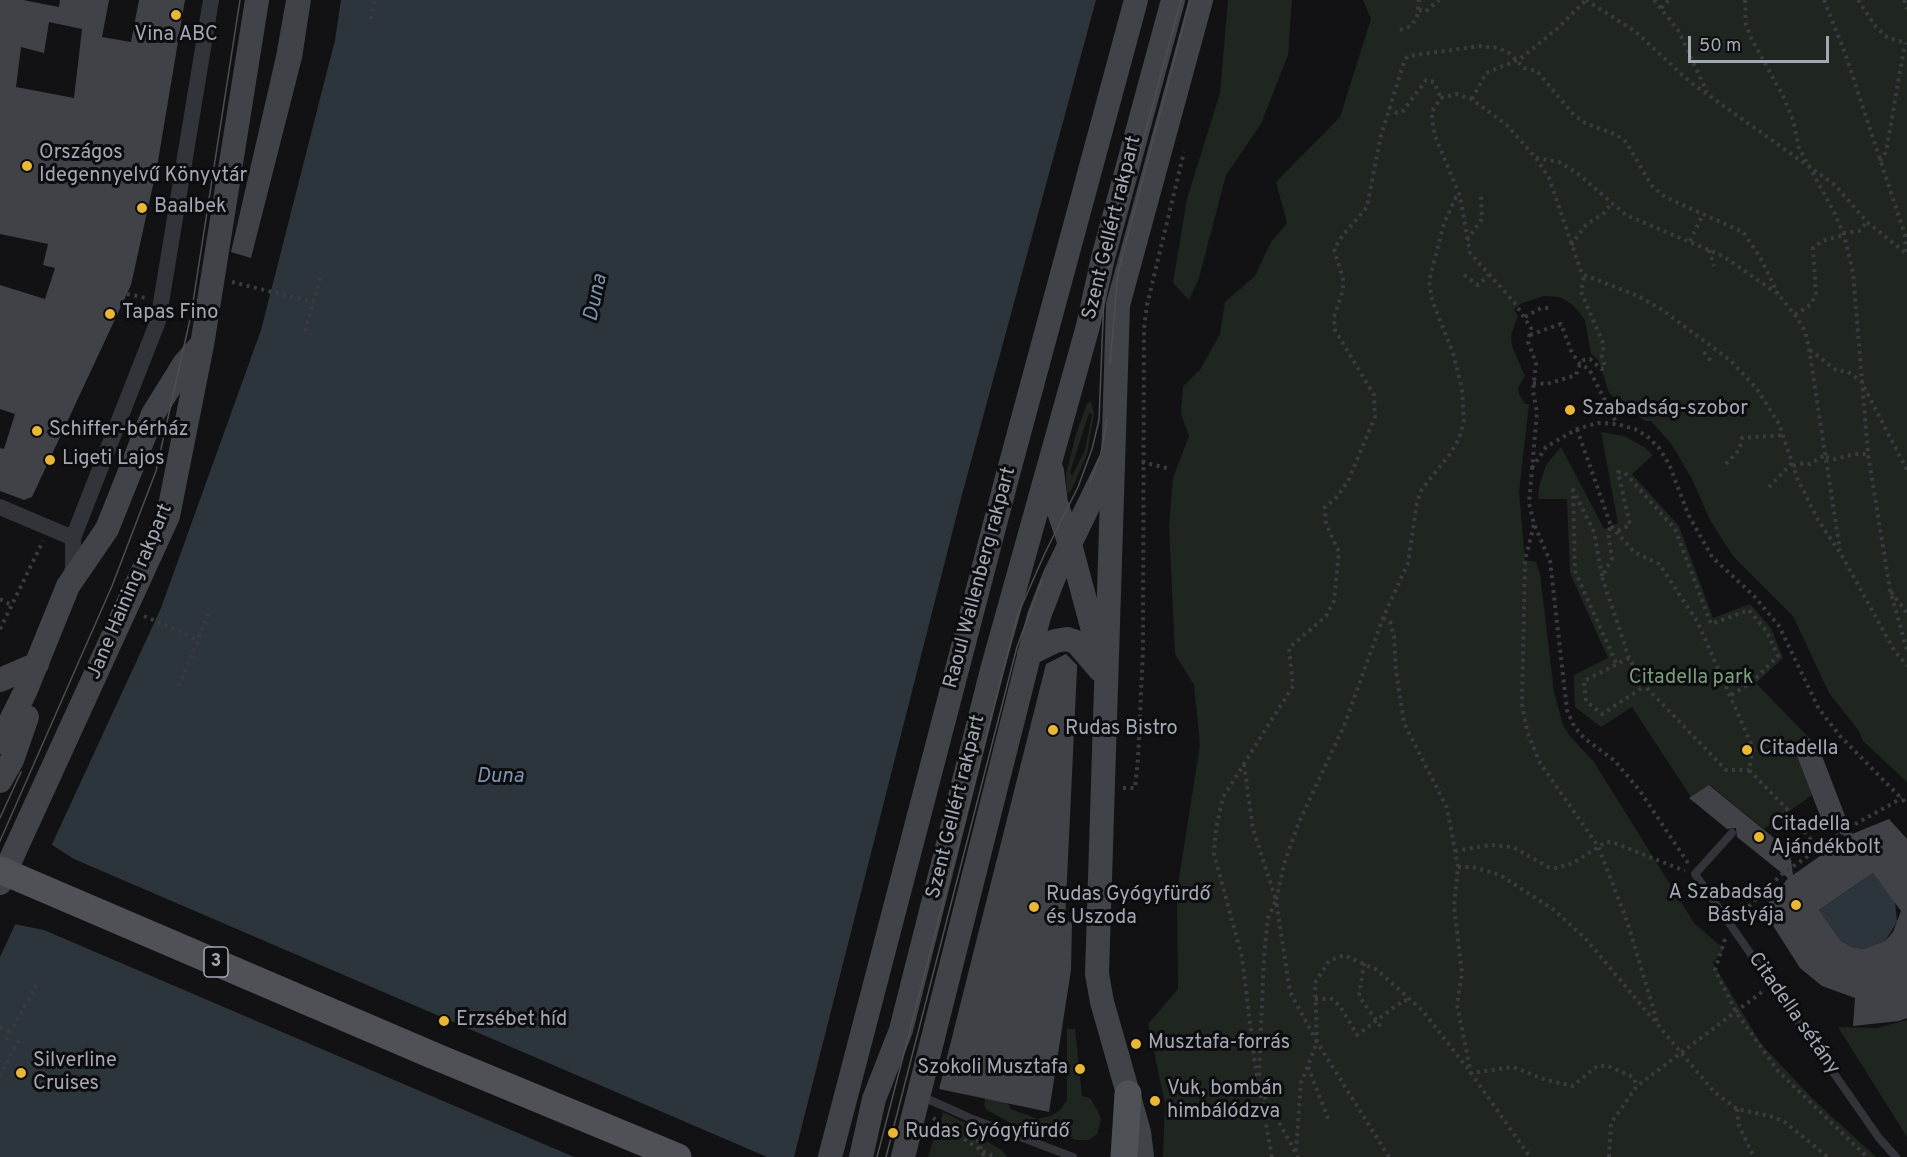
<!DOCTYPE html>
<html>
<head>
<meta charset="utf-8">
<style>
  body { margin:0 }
  #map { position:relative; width:1907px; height:1157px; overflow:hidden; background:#121214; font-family:Overpass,sans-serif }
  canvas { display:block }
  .scale { position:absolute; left:1688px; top:36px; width:141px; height:27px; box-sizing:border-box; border:3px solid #a4a8b4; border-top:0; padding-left:8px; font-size:18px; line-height:21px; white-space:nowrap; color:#a4a8b4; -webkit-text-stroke:4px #0d0d0f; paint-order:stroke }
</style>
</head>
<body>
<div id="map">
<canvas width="1907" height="1157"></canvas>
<div class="scale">50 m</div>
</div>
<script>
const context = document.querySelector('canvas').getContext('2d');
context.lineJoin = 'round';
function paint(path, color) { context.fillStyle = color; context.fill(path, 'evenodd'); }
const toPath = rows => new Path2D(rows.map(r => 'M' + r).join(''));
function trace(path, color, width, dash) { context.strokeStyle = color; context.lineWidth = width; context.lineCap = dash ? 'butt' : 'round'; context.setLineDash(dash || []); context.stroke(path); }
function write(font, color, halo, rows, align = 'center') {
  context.font = font + ' Overpass,sans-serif'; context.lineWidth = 6; context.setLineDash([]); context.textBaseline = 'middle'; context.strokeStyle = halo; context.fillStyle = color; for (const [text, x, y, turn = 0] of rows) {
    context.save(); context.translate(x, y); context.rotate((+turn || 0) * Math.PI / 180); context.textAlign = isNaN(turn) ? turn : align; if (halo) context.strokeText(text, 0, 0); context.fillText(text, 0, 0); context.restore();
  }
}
paint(toPath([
  [1228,0,1292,0,1288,55,1261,124,1226,175,1199,278,1189,300,1173,283,1187,199,1220,93],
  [1363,0,1907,0,1907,782,1863,741,1859,731,1829,693,1793,616,1733,556,1710,520,1692,479,1672,445,1651,421,1645,421,1609,393,1598,359,1591,354,1585,320,1573,305,1560,297,1544,296,1522,303,1514,309,1518,316,1511,335,1512,346,1525,376,1518,388,1519,394,1525,404,1529,404,1519,492,1525,560,1536,562,1540,574,1554,692,1563,725,1570,736,1594,762,1694,923,1724,949,1713,963,1761,1044,1815,1101,1876,1157,1163,1157,1165,1103,1148,1024,1178,989,1177,891,1200,745,1194,685,1175,654,1169,525,1173,478,1189,436,1181,414,1183,386,1200,370,1220,334,1225,302,1255,276,1271,242,1287,223,1276,182,1340,117,1371,19],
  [1091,401,1094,414,1087,454,1071,491,1067,494,1066,475,1076,434,1087,404],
  [1089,413,1092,415,1085,450,1072,476,1070,472],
  [1601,432,1624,436,1644,447,1653,455,1632,474,1679,526,1713,618,1750,604,1771,628,1783,658,1756,683,1809,738,1795,752,1812,795,1764,829,1710,785,1691,797,1632,707,1601,727,1575,707,1574,675,1608,658,1570,573,1567,499,1538,499,1539,487,1546,465,1561,447,1604,529,1618,523],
  [1907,1020,1907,1137,1838,1027,1877,1028],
  [1067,1029,1075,1029,1082,1096,1090,1098,1099,1113,1101,1120,1097,1134,1089,1140,1075,1140,1061,1131,1030,1130,1014,1125,987,1110,984,1105,987,1091,1001,1093,1011,1109,1038,1119,1051,1116,1060,1110,1067,1100],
  [943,1112,983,1132,983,1139,1003,1151,1007,1157,928,1157,936,1132,934,1127,940,1122]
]), '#1f2620');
paint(toPath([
  [341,0,1096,0,960,502,794,1157,0,1157,0,957,161,608,261,330,335,40],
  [1873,873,1895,901,1897,922,1885,941,1863,949,1852,947,1841,941,1819,910]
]), '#2c343c');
paint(toPath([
  [49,843,74,859,767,1157,574,1157,44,930,14,924]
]), '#121214');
paint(toPath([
  [0,0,23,0,59,7,60,0,109,0,102,37,131,42,139,0,185,0,157,167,131,285,32,497,24,500,0,491,0,448,4,449,15,414,0,409,0,285,45,299,55,268,43,265,48,244,0,234],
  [49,22,82,29,74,98,16,87,21,47,44,53],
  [286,0,311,0,302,58,251,258,231,252,276,56],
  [1066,654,1077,665,1077,669,1065,921,1072,922,1071,970,1049,1112,939,1089,1046,664],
  [1809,738,1819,748,1852,834,1889,819,1907,839,1907,1018,1899,1021,1853,1026,1855,998,1822,986,1800,968,1763,910,1788,878,1737,837,1736,828,1727,829,1689,798,1709,785,1790,851,1793,875,1847,837,1824,826,1795,751],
  [1873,873,1901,911,1893,932,1885,941,1863,949,1852,947,1841,941,1819,910]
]), '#414247');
trace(toPath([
  [1586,0,1636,32,1690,82,1835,185,1867,222,1907,254],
  [1654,0,1678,30,1707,92],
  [1745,0,1746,25,1751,38,1783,96,1793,120,1799,148,1834,212,1844,235,1853,272,1868,454,1890,590,1907,650],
  [1824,0,1845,53,1905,235,1906,253],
  [1858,0,1876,27,1888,38,1907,43],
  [1904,0,1907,9],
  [1661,8,1669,0],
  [1419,10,1425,12,1439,0],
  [371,19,374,0],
  [1400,30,1411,26,1417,17,1419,0],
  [1472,99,1486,73,1520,59,1558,28,1586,0],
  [1389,107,1397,113,1403,111,1426,80,1434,82,1441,98],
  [1536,158,1559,162,1577,173,1626,215,1723,256,1778,294,1795,315,1805,331,1809,349,1840,550],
  [1880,161,1886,152,1905,43],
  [1843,233,1859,231,1867,222],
  [1467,240,1482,219,1481,196],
  [1690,241,1703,214],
  [1571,245,1586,225,1604,213,1611,204],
  [1709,250,1714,266],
  [1464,275,1478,285,1489,275],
  [232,282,313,302],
  [127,294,146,298],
  [1795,315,1810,305,1816,295,1813,248,1822,241,1844,235],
  [1525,317,1541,308,1552,308],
  [305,331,321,275],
  [1530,335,1561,324,1572,353,1580,364,1589,369,1617,424],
  [1810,350,1836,370,1848,372,1861,381,1907,470],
  [1704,352,1713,364],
  [1533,383,1547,384,1576,375,1580,364,1584,360,1590,359,1601,369,1605,368,1602,356,1604,345,1581,292,1584,275],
  [1577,429,1611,526,1608,533,1612,558,1602,577,1629,658,1645,686,1726,770,1749,770],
  [1826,457,1835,459,1855,454,1868,454],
  [1142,462,1167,468],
  [1726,464,1739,450,1742,438,1783,435],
  [1793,466,1804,463,1810,464,1825,455],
  [1532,468,1546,447,1577,429,1598,423,1617,424,1635,429,1647,436,1659,448,1669,464,1688,514,1712,557,1754,596,1779,626,1819,709,1840,736,1907,804],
  [1769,487,1792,463],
  [1534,525,1525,560,1522,704,1527,731,1540,763,1598,846,1627,921,1657,1021],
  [1611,526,1634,552,1659,564,1697,621,1753,748,1749,770,1789,811,1818,849],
  [1618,531,1630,525,1618,472,1625,473,1675,529,1711,624,1749,610,1767,632,1778,656,1751,683,1731,695],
  [1602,576,1594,532,1573,490,1575,571,1617,665],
  [1891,592,1907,613],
  [0,599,11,605],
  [144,616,198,640],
  [1383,618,1390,622,1394,636,1396,671,1404,723,1447,808,1455,851,1458,867,1454,906,1462,973,1457,1005,1471,1073,1513,1067,1546,1080,1573,1086,1597,1066,1608,1066,1633,1077,1637,1086],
  [0,629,43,541],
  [1629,658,1584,681,1586,701,1602,714,1645,686],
  [179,686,210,610],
  [1244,764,1253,829,1276,900,1268,918,1264,956,1259,1077],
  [1123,788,1135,788,1138,759,1143,650,1144,328,1147,305,1184,152],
  [1455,851,1491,845,1513,847,1548,867,1557,868,1573,863,1606,842,1612,842,1685,871],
  [1688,863,1640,791,1615,761,1584,738,1574,726,1567,710,1550,561,1534,524,1529,503,1537,412,1533,391,1536,363,1528,342,1531,328,1514,302,1470,253,1460,196,1435,136,1432,120,1432,111,1441,98,1456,94,1471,99,1506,124,1536,158,1549,178,1582,274,1638,296,1661,309,1731,361,1757,389,1779,424,1798,480,1818,520,1841,554,1894,650,1907,666],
  [1458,867,1473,867,1500,875,1554,910,1585,938,1714,1092,1737,1109,1774,1117,1786,1123,1828,1157],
  [1738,917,1782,874,1850,827,1902,798],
  [1725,939,1715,970,1736,1012,1778,1071,1867,1157],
  [1364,963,1359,996,1383,1030],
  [1315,999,1332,999,1340,1006,1357,1035,1404,1000,1411,1001],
  [0,1027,10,1032],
  [6,1040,38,982],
  [1308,1067,1329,1121],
  [0,1076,20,1038],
  [1261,1090,1298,1157],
  [1737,1109,1739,1126,1754,1157],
  [933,1118,982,1151,995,1157],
  [975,1132,984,1157],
  [1296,1151,1301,1083,1317,1042,1290,992,1276,900,1285,861,1299,822,1344,726,1383,618,1408,563,1417,502,1422,489,1450,454,1459,439,1464,421,1462,389,1453,353,1432,300,1429,281,1444,223,1456,197,1460,196],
  [1272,1157,1255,1064,1242,957,1214,854,1216,829,1223,797,1293,686,1289,648,1326,616,1334,601,1339,552,1326,524,1325,507,1336,498,1348,481,1375,417,1374,395,1335,330,1334,317,1343,290,1343,279,1334,249,1343,235,1367,207,1381,135,1405,59,1409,56,1480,46,1498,48,1509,53,1524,68,1537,71,1574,115,1585,123,1617,135,1626,142,1652,186,1665,197,1743,232,1760,257,1778,294],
  [1389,1157,1317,1042,1315,983,1329,961,1344,955,1377,970,1423,1011,1471,1073,1530,1157],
  [1609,1157,1611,1123,1637,1086,1762,992]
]), '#3a3b40', 4, [3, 4.5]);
trace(toPath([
  [1732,833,1695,874,1879,1138,1896,1157],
  [921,1096,970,1118,1073,1157]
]), '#333439', 8);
trace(toPath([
  [0,507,73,538],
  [70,579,73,568,73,538,158,321,211,0]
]), '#333439', 16);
trace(toPath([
  [1052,471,1056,503,1070,544,1098,649],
  [1029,654,1055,641,1067,639,1076,642,1100,670],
  [0,680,37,664],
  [0,742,25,692,68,586,107,529,153,414,184,364,200,346],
  [0,781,12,760,27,717],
  [0,883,168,516,202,345,257,0],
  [830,1157,1008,474,1136,0],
  [861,1157,874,1099,901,1030,992,670,1088,326,1103,258,1173,0],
  [903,1157,1039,616,1054,577,1108,465],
  [1142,1157,1139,1132,1102,1002,1097,974,1118,305,1201,0]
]), '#424348', 24);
trace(toPath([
  [432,1055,678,1157],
  [1124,1157,1128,1094]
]), '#505157', 27);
trace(toPath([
  [1110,365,1118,272,1190,0],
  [1090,482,1101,453,1107,419],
  [0,818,21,772],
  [0,841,112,586,156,471,191,315,240,0],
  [877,1157,1018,614,1045,553,1078,487,1092,449,1099,420,1104,295,1109,267,1181,0],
  [886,1157,1017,647,1042,579]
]), '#4d4e53', 1.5);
trace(toPath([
  [0,870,432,1055]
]), '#505157', 27);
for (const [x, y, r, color] of [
  [176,15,6,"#e9b735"],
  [27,166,6,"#e9b735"],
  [142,208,6,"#e9b735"],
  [110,314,6,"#e9b735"],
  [1570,410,6,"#e9b735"],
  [37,431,6,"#e9b735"],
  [50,460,6,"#e9b735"],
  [1053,730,6,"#e9b735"],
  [1747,750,6,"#e9b735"],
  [1759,837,6,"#e9b735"],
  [1796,905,6,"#e9b735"],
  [1034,907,6,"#e9b735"],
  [444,1021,6,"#e9b735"],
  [1136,1044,6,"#e9b735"],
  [1080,1069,6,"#e9b735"],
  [21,1073,6,"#e9b735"],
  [1155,1101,6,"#e9b735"],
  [893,1133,6,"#e9b735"]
]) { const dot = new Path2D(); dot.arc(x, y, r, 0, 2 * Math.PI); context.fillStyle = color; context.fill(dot); trace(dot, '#0d0d0f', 2); }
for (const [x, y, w] of [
  [216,962,24]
]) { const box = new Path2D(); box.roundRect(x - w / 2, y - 15, w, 30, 4.5); context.fillStyle = '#0d0d0f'; context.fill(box); trace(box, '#a4a8b4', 1.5); }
write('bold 18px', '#a4a8b4', null, [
  ["3",216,962]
]);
write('20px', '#a4a8b4', '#0d0d0f', [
  ["Vina ABC",176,36,"center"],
  ["Országos",39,154],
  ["Idegennyelvű Könyvtár",39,177],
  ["Baalbek",154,208],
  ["Tapas Fino",122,314],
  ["Szabadság-szobor",1582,410],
  ["Schiffer-bérház",49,431],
  ["Ligeti Lajos",62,460],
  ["Rudas Bistro",1065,730],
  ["Citadella",1759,750],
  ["Citadella",1771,826],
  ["Ajándékbolt",1771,849],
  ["A Szabadság",1784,894,"right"],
  ["Bástyája",1784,917,"right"],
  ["Rudas Gyógyfürdő",1046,896],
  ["és Uszoda",1046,919],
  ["Erzsébet híd",456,1021],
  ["Musztafa-forrás",1148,1044],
  ["Silverline",33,1062],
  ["Cruises",33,1085],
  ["Szokoli Musztafa",1068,1069,"right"],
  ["Vuk, bombán",1167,1090],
  ["himbálódzva",1167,1113],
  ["Rudas Gyógyfürdő",905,1133]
], 'left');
write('20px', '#a4a8b4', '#0d0d0f', [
  ["Szent Gellért rakpart",1113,228,-76],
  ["Raoul Wallenberg rakpart",981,578,-75],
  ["Jane Haining rakpart",131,592,-67],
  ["Szent Gellért rakpart",957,807,-76],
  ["Citadella sétány",1793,1014,55]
]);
write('20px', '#7c9e80', '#0d0d0f', [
  ["Citadella park",1691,679]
]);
write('italic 21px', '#7c94ae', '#0d0d0f', [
  ["Duna",597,298,-78],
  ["Duna",500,778]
]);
</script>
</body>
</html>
